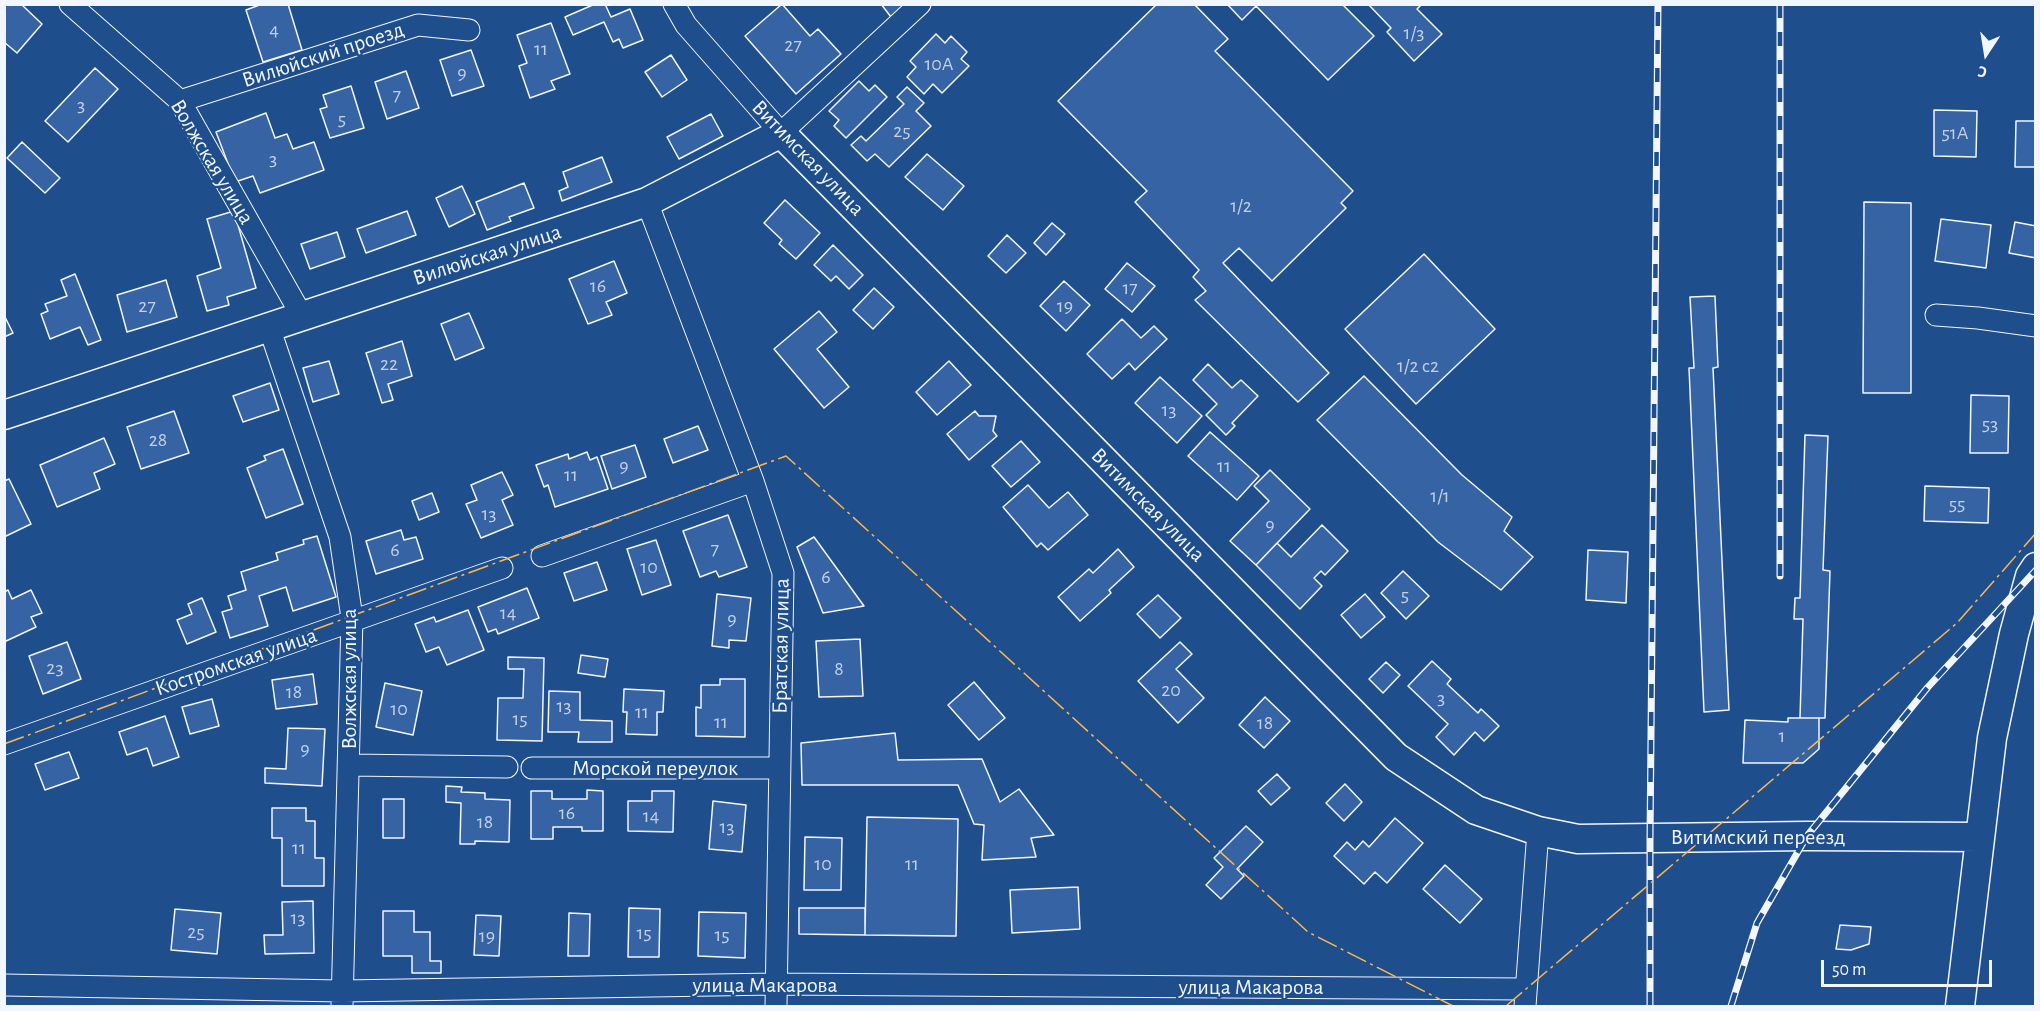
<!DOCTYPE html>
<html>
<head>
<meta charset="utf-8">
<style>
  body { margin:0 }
  #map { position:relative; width:2040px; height:1011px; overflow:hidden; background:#1f4e8c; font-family:"Alegreya Sans",sans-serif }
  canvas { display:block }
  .frame { position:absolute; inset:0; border:6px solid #f2f6ff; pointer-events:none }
  .north { position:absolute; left:1956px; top:24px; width:60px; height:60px; -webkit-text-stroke:4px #1f4e8c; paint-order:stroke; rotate:192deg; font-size:16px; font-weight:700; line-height:24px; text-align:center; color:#f2f6ff }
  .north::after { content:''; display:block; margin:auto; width:21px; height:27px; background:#f2f6ff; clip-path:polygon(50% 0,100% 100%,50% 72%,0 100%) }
  .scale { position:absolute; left:1821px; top:960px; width:171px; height:27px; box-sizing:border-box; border:3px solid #f2f6ff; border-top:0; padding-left:8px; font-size:18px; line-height:21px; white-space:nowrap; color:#f2f6ff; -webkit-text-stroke:4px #1f4e8c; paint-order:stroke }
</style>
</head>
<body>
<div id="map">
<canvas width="2040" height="1011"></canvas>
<div class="frame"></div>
<div class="north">С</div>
<div class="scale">50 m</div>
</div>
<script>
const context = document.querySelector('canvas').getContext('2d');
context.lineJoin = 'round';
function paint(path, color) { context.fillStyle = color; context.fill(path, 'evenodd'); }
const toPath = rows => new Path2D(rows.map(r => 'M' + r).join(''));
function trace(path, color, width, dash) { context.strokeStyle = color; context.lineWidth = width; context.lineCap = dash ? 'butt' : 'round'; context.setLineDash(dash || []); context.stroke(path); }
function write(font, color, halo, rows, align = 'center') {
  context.font = font + ' "Alegreya Sans",sans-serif'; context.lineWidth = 4.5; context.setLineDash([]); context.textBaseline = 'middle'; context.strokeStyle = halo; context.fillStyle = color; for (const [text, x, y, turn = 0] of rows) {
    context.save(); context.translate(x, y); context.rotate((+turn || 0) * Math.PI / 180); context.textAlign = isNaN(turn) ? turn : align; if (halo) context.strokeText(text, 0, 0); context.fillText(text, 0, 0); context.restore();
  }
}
const building = toPath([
  [5,4,21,4,42,24,17,53,4,42,5,4],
  [262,4,288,4,302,50,263,62,246,10,262,4],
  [595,4,605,4,611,17,630,9,643,40,623,48,619,39,613,42,604,22,573,35,565,17,595,4],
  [782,4,810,36,818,29,841,54,796,94,745,36,782,4],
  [881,4,906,4,891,17,881,4],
  [1157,4,1194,4,1228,39,1215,51,1353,191,1341,203,1346,208,1272,281,1239,248,1223,263,1329,373,1298,402,1195,300,1206,291,1193,277,1199,270,1135,202,1147,191,1058,101,1157,4],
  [1227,4,1342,4,1374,36,1328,80,1256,6,1242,20,1227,4],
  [1368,4,1422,4,1417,9,1442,34,1414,61,1387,32,1391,28,1368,4],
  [551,23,570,74,551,81,555,89,530,98,519,66,527,63,517,35,551,23],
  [936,34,945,43,951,36,967,52,961,59,969,66,942,93,933,84,924,94,907,77,916,67,910,61,936,34],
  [471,50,484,86,452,96,440,60,471,50],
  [671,55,687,80,662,97,645,72,671,55],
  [95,68,118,89,68,142,45,121,95,68],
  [406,71,419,108,387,119,375,82,406,71],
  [859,81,869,91,875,85,887,97,846,138,834,126,839,120,829,111,859,81],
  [351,86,364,128,330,138,320,109,327,107,323,95,351,86],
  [907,87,924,103,916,111,931,126,889,167,875,154,867,161,851,145,861,136,866,141,904,104,897,97,907,87],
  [1934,110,1977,111,1976,157,1934,156,1934,110],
  [266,113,275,138,287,134,293,149,314,142,324,170,260,193,253,176,235,182,216,132,266,113],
  [711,114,723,136,679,159,667,137,711,114],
  [2016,121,2036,121,2036,167,2015,167,2016,121],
  [22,142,60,178,45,193,7,158,22,142],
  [927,154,964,186,943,210,905,177,927,154],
  [602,157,612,182,562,201,559,191,568,187,563,172,602,157],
  [524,183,534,208,509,217,511,221,487,230,476,202,524,183],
  [462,186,475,214,449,227,436,198,462,186],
  [785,200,820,233,796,259,779,244,782,240,764,223,785,200],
  [1864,202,1911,203,1911,393,1863,393,1864,202],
  [234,211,256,288,227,297,229,305,207,311,197,276,221,268,207,219,234,211],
  [407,211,416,235,366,253,357,229,407,211],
  [1941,219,1991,225,1986,268,1935,261,1941,219],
  [2015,222,2036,226,2036,258,2009,253,2015,222],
  [1052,223,1065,234,1046,255,1034,243,1052,223],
  [337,232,345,257,310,269,301,244,337,232],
  [1007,235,1026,253,1006,273,988,256,1007,235],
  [833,245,863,275,849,289,836,276,831,281,814,265,833,245],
  [1424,254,1495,329,1416,404,1345,329,1424,254],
  [614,261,627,293,606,302,612,315,588,324,569,279,614,261],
  [1127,263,1155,286,1132,312,1105,289,1127,263],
  [75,274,101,340,88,345,80,327,50,339,41,314,48,311,45,304,67,296,61,280,75,274],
  [166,280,177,317,127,332,117,295,166,280],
  [1064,281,1090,305,1066,331,1040,306,1064,281],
  [874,288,894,307,873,329,853,310,874,288],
  [1715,296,1718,367,1713,368,1729,710,1704,712,1689,368,1694,368,1690,297,1715,296],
  [819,311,837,332,817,349,849,387,824,408,774,349,819,311],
  [469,313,484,348,455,360,441,324,469,313],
  [4,315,13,333,4,337,4,315],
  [1122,319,1141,338,1154,326,1167,339,1135,370,1129,363,1112,379,1087,354,1122,319],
  [402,341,412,376,388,384,393,400,382,403,366,353,402,341],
  [329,361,339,394,313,402,303,368,329,361],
  [949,361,971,385,937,415,916,392,949,361],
  [1208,364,1232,388,1241,380,1258,396,1232,423,1235,426,1226,435,1206,415,1217,404,1193,380,1208,364],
  [1364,376,1462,475,1512,517,1504,531,1533,557,1501,590,1438,542,1317,420,1364,376],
  [1160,377,1202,416,1177,443,1135,403,1160,377],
  [270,383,279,410,243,422,233,396,270,383],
  [1971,395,2009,396,2008,453,1970,453,1971,395],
  [174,411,189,453,141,469,127,427,174,411],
  [975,411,979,416,996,416,993,431,997,436,969,460,947,434,975,411],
  [698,426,708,450,673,463,664,439,698,426],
  [1210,432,1259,476,1237,500,1188,456,1210,432],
  [1805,435,1828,436,1823,570,1830,571,1825,718,1800,718,1803,619,1794,619,1795,598,1800,598,1805,435],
  [104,438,115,464,94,473,100,489,57,507,40,465,104,438],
  [1021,441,1040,462,1011,487,992,466,1021,441],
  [635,445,646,477,612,489,601,456,635,445],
  [283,449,303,504,266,518,247,468,266,460,264,456,283,449],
  [587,452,590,460,597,457,608,489,555,507,548,485,544,487,536,465,568,454,569,459,587,452],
  [1270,470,1310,509,1256,565,1230,541,1269,501,1254,486,1270,470],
  [502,472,513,495,502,500,513,525,481,538,466,504,477,500,471,485,502,472],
  [9,479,31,524,4,537,4,481,9,479],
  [1028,485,1049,508,1068,492,1088,515,1048,550,1041,543,1037,547,1003,507,1028,485],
  [1925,486,1989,488,1988,523,1924,521,1925,486],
  [432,493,439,512,419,520,412,501,432,493],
  [728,515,747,567,719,577,716,571,700,577,683,531,728,515],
  [1322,525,1348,551,1325,575,1321,571,1314,578,1322,586,1300,609,1256,565,1277,543,1291,557,1322,525],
  [401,530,404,540,416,537,423,559,376,574,366,541,401,530],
  [317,536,336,597,293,611,286,587,259,596,268,626,230,638,222,612,232,609,228,596,246,590,241,572,278,560,276,553,304,544,303,540,317,536],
  [814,537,864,606,823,613,797,547,814,537],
  [656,540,671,585,642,595,627,549,656,540],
  [1118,549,1134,567,1109,590,1111,593,1080,621,1058,597,1089,569,1093,573,1118,549],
  [1588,550,1628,552,1626,603,1586,600,1588,550],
  [597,562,607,590,574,601,564,573,597,562],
  [1403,571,1429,596,1406,619,1381,593,1403,571],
  [527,588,539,618,498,634,496,629,488,632,478,607,527,588],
  [8,590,12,599,31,590,42,613,31,617,36,627,4,642,4,592,8,590],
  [717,594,751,598,746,641,729,640,729,648,712,646,717,594],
  [1365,594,1385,617,1361,638,1341,615,1365,594],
  [1158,595,1181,618,1160,638,1137,614,1158,595],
  [202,598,216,632,187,644,177,620,192,614,188,604,202,598],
  [468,610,484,650,447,665,439,647,426,652,415,624,434,617,436,622,468,610],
  [860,639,863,696,819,697,816,641,860,639],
  [67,642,81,679,43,694,29,656,67,642],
  [1180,642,1192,654,1176,669,1204,698,1178,723,1138,681,1180,642],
  [581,655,608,659,605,677,578,673,581,655],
  [508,657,544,658,542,741,497,740,498,698,523,698,524,669,508,669,508,657],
  [1432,661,1451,679,1447,684,1478,713,1481,709,1499,726,1484,741,1475,732,1454,755,1436,737,1448,724,1408,686,1432,661],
  [1386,662,1400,675,1383,693,1369,679,1386,662],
  [313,674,317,704,276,709,272,680,313,674],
  [720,679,745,679,745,737,696,736,696,707,701,708,701,685,720,685,720,679],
  [974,682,1005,718,979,740,948,705,974,682],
  [385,683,422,691,413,735,376,727,385,683],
  [624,689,664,691,663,712,657,712,657,735,626,734,627,712,623,712,624,689],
  [549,691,580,692,580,720,612,721,612,742,578,742,579,732,548,732,549,691],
  [1265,697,1290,721,1264,748,1239,725,1265,697],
  [212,699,219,726,190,734,182,707,212,699],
  [165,716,179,757,153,766,147,748,127,755,119,732,165,716],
  [1788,718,1819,718,1819,749,1803,763,1743,763,1745,720,1788,722,1788,718],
  [288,728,325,729,322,786,265,783,265,768,286,769,288,728],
  [895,733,898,760,982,759,1000,802,1019,789,1054,835,1031,838,1036,857,982,860,984,825,974,824,958,785,802,785,801,743,895,733],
  [69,752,79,778,45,790,35,764,69,752],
  [1277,774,1290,788,1271,805,1258,791,1277,774],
  [1345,784,1362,802,1344,821,1326,803,1345,784],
  [446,786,462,787,461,792,485,793,485,799,510,800,509,842,475,841,475,844,460,844,461,803,446,802,446,786],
  [587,790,603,791,603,831,582,831,582,827,553,827,553,839,531,839,531,791,552,791,552,799,587,799,587,790],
  [652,791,674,791,673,832,628,831,628,801,652,801,652,791],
  [383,799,404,799,404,838,383,838,383,799],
  [713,801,746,805,742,852,709,849,713,801],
  [272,808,306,808,306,821,315,821,315,858,324,858,324,886,282,886,282,838,272,838,272,808],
  [867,817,958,819,956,936,865,935,867,817],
  [1395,818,1423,843,1387,883,1375,872,1364,884,1334,856,1347,842,1355,850,1363,841,1369,847,1395,818],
  [1246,826,1263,842,1237,869,1244,876,1221,899,1206,885,1223,867,1214,858,1246,826],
  [805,837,842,838,841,890,804,890,805,837],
  [1445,865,1482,899,1460,923,1423,889,1445,865],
  [1078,887,1080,929,1012,933,1010,890,1078,887],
  [313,901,314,953,265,954,264,935,283,935,282,902,313,901],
  [629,908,660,909,659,957,628,957,629,908],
  [799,908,865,908,865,935,799,934,799,908],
  [175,909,221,913,217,954,171,950,175,909],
  [383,911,414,911,414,932,430,932,430,961,441,961,441,973,412,973,412,956,383,956,383,911],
  [699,912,746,913,745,958,698,956,699,912],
  [569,913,590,914,589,956,568,956,569,913],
  [476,915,501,916,499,956,474,955,476,915],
  [1840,925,1871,927,1869,944,1851,950,1836,949,1840,925]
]);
paint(building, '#3563a3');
trace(building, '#f2f6ff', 1.5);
const street = toPath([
  [70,4,180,101,302,316],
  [674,4,686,25,781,133,920,4],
  [180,101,418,25,469,30],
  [647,202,753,481,783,573,776,1006],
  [1936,315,1978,318,2036,326],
  [269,327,340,537,352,618,342,1006],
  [542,556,753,481],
  [4,744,502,568],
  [349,765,507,767],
  [532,768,779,768],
  [4,985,342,991,776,984,1525,989],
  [1525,1006,1538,831]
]);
const secondary = toPath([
  [4,415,647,202,781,133,1396,757,1476,810,1538,831,1578,839,1807,836,1980,837],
  [1960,1006,1992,738,2014,634,2030,576,2036,567]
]);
trace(street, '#f2f6ff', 23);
trace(secondary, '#f2f6ff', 31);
trace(street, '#1f4e8c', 21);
trace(secondary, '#1f4e8c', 28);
const rail = toPath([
  [1780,4,1780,576],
  [1650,1006,1650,838,1658,4],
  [1731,1006,1757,923,1807,836,1928,687,2036,570]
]);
trace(rail, '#f2f6ff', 7);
trace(rail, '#1f4e8c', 4.5, [14]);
trace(toPath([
  [4,744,786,456,1308,932,1453,1006],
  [1506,1006,1957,623,2036,533]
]), '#ffb74d', 1.5, [21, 4.5, 3, 4.5]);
write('20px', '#c3d1e8', null, [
  ["4",274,30],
  ["1/3",1414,33],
  ["27",793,45],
  ["11",541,49],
  ["10А",939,64],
  ["9",462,73],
  ["7",397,95],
  ["3",81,105],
  ["5",342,119],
  ["25",902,131],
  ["51А",1955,133],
  ["3",273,159],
  ["1/2",1241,206],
  ["16",598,286],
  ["17",1130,288],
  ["27",147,306],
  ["19",1065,306],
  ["22",389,364],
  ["1/2 с2",1418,366],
  ["13",1169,410],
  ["53",1990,424],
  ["28",158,440],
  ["9",624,466],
  ["11",1224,466],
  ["11",571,475],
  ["1/1",1440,496],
  ["55",1957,504],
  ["13",489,514],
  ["9",1270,525],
  ["7",715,549],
  ["6",395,550],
  ["10",649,567],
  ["6",826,577],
  ["5",1405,595],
  ["14",508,613],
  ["9",732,619],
  ["23",55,668],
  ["8",839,669],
  ["20",1171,690],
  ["18",294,692],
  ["3",1441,698],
  ["13",564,706],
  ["10",399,709],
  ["11",642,712],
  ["15",520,719],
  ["11",721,722],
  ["18",1265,723],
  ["1",1782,736],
  ["9",305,749],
  ["16",567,813],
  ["14",651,816],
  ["18",485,822],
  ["13",727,827],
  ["11",299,848],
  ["10",823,864],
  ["11",912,864],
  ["13",298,918],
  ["25",196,932],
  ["15",644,933],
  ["15",722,935],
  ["19",487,936]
]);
write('22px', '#f2f6ff', '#1f4e8c', [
  ["Вилюйский проезд",323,55,-18],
  ["Витимская улица",808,158,46],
  ["Волжская улица",212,162,59],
  ["Вилюйская улица",487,255,-18],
  ["Витимская улица",1148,505,45],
  ["Братская улица",781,646,-89],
  ["Костромская улица",236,662,-19],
  ["Волжская улица",349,679,-90],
  ["Морской переулок",655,768],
  ["Витимский переезд",1758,837],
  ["улица Макарова",765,985],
  ["улица Макарова",1251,987]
]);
</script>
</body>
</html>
